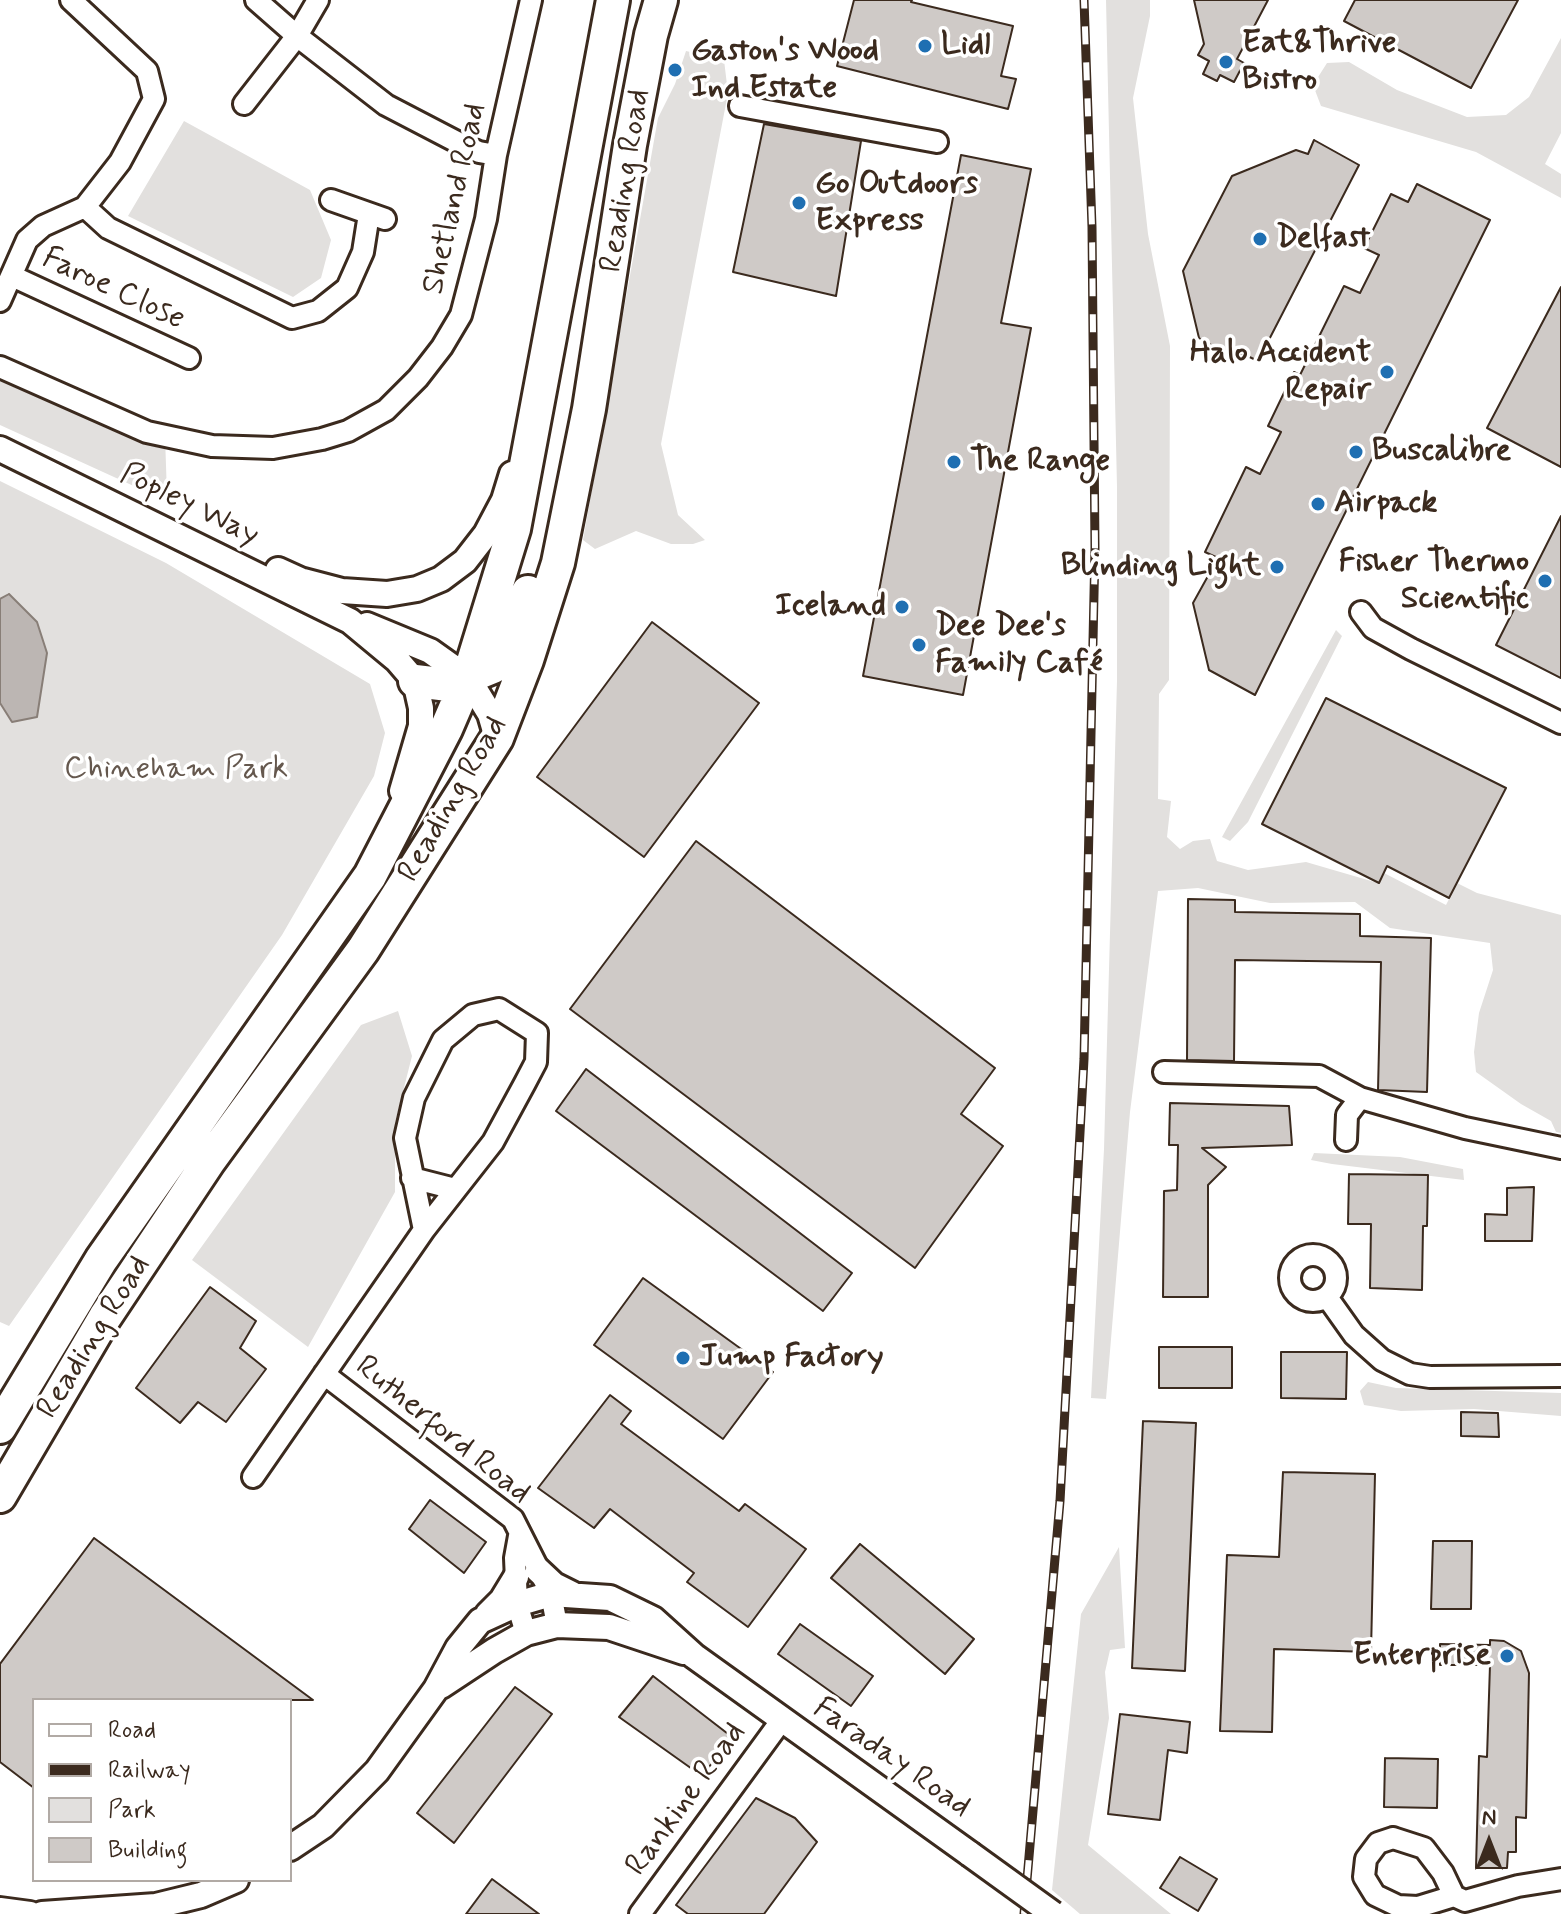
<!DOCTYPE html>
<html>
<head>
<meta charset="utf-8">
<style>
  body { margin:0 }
  #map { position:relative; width:1561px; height:1914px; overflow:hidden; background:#fff; font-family:Mynerve,sans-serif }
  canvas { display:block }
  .legend { position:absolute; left:32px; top:1698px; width:260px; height:184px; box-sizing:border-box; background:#fff; border:2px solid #b1aaa5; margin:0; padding:10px 14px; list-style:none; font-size:24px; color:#3b2a1e }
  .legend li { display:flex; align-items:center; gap:16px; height:40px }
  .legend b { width:40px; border:2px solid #b1aaa5 }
  .north { position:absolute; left:1449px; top:1802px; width:80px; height:80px; -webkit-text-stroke:6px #fff; paint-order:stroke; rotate:0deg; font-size:22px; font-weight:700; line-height:32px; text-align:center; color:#3b2a1e }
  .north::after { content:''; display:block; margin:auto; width:28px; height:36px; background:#3b2a1e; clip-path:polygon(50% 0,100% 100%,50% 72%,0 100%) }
</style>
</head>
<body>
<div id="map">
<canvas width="1561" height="1914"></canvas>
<ul class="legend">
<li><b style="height:10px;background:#fff"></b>Road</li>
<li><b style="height:10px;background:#3b2a1e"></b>Railway</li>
<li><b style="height:22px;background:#e2e0de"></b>Park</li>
<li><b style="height:22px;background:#cfcac7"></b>Building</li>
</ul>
<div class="north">N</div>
</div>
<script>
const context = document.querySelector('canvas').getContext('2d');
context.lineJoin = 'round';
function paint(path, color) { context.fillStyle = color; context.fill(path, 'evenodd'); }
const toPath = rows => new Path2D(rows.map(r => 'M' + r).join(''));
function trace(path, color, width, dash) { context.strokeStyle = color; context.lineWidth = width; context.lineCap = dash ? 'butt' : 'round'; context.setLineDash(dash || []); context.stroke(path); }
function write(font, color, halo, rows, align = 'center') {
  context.font = font + ' Mynerve,sans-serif'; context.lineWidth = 7; context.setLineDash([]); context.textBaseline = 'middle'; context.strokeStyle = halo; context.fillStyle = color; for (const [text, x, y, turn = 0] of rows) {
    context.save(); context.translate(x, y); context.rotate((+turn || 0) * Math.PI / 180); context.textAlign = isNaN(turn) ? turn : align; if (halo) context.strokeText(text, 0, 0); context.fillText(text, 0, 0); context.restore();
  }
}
paint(toPath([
  [1106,0,1150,0,1150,16,1133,98,1148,234,1170,346,1169,680,1159,694,1158,799,1171,801,1167,837,1180,849,1193,841,1210,839,1217,861,1248,870,1306,862,1378,883,1384,873,1446,905,1457,883,1477,893,1561,915,1561,1133,1556,1132,1551,1121,1521,1104,1476,1072,1474,1052,1479,1013,1493,970,1490,943,1390,928,1355,902,1270,903,1198,888,1158,891,1130,1112,1106,1399,1091,1398,1104,1149,1117,681,1117,487],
  [1561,38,1561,133,1545,164,1561,174,1561,198,1476,152,1321,106,1313,85,1327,63,1349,62,1397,90,1467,117,1506,115,1529,97],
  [686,51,724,60,728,93,661,444,678,515,705,540,693,544,671,544,636,531,595,549,583,540,658,118,675,84],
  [184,121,310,190,331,240,321,278,293,297,128,216],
  [0,367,165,436,167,495,160,498,0,425],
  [0,481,166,563,370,684,385,733,374,776,282,935,9,1326,0,1322],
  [1336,630,1342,636,1248,822,1230,841,1222,837],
  [398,1011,412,1056,395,1123,395,1192,308,1347,192,1260,361,1025],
  [1314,1153,1400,1157,1463,1169,1464,1180,1332,1164,1311,1160],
  [1368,1382,1396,1388,1561,1393,1561,1416,1474,1409,1401,1411,1364,1405,1360,1391],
  [1119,1547,1125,1648,1110,1650,1105,1672,1109,1718,1088,1845,1171,1914,1080,1914,1052,1890,1081,1614]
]), '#e2e0de');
const water = toPath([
  [9,594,37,622,47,653,37,717,12,722,0,703,0,599,9,594]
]);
paint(water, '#bcb6b3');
trace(water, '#887e77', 2);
const building = toPath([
  [854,0,912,0,911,2,1013,26,1001,76,1016,79,1008,109,837,66,854,0],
  [1194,0,1268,0,1237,59,1244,63,1234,82,1220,75,1217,81,1203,74,1209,61,1198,55,1204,44,1194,0],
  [1355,0,1518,0,1471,88,1344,21,1355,0],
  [764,124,861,141,836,296,733,272,764,124],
  [1314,140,1359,165,1258,361,1241,353,1238,360,1199,338,1183,271,1232,176,1296,150,1308,154,1314,140],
  [961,155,1031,169,1001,323,1031,328,963,695,863,676,961,155],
  [1417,184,1490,220,1255,695,1209,670,1193,603,1218,558,1205,552,1246,467,1260,474,1281,432,1268,426,1294,372,1300,375,1344,286,1360,293,1379,255,1364,248,1391,194,1408,202,1417,184],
  [1561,287,1561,467,1487,428,1561,287],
  [1561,516,1561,678,1496,645,1561,516],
  [652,622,759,703,644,857,537,777,652,622],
  [1326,698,1506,788,1449,898,1387,866,1379,883,1262,824,1326,698],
  [696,841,995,1068,961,1114,1003,1146,915,1268,570,1009,696,841],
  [1188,899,1235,900,1235,912,1360,914,1360,936,1431,938,1427,1092,1378,1090,1381,962,1235,960,1234,1061,1187,1060,1188,899],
  [586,1069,852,1273,823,1311,556,1111,586,1069],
  [1170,1103,1289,1106,1292,1145,1202,1148,1226,1167,1208,1185,1208,1297,1163,1297,1164,1191,1177,1190,1178,1145,1169,1145,1170,1103],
  [1349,1174,1428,1175,1427,1226,1423,1226,1422,1290,1370,1288,1371,1224,1348,1224,1349,1174],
  [1534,1187,1532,1241,1485,1241,1485,1214,1507,1215,1507,1188,1534,1187],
  [643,1278,773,1372,723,1439,594,1345,643,1278],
  [210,1287,256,1321,240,1348,266,1369,226,1422,198,1402,180,1423,136,1388,210,1287],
  [1159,1347,1232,1347,1232,1388,1159,1388,1159,1347],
  [1281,1352,1347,1352,1346,1399,1281,1398,1281,1352],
  [610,1395,631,1411,621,1424,739,1511,745,1504,806,1549,748,1627,687,1582,694,1573,610,1509,594,1528,538,1488,610,1395],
  [1461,1412,1498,1413,1499,1437,1461,1436,1461,1412],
  [1143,1421,1196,1423,1185,1671,1132,1668,1143,1421],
  [1283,1472,1375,1474,1371,1652,1274,1649,1272,1732,1220,1731,1227,1555,1279,1557,1283,1472],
  [430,1500,486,1542,464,1573,409,1529,430,1500],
  [94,1538,313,1700,34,1700,34,1788,0,1762,0,1664,94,1538],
  [1433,1541,1472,1541,1471,1609,1431,1609,1433,1541],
  [860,1544,974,1639,945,1674,831,1578,860,1544],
  [800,1624,873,1676,851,1706,778,1654,800,1624],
  [1490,1640,1504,1641,1521,1651,1529,1673,1526,1818,1516,1817,1516,1852,1508,1852,1507,1868,1476,1868,1479,1756,1487,1757,1490,1665,1440,1665,1440,1644,1490,1645,1490,1640],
  [653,1676,732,1737,702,1776,619,1717,653,1676],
  [515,1687,552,1714,454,1843,417,1813,515,1687],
  [1120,1714,1190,1722,1187,1753,1168,1750,1160,1820,1108,1814,1120,1714],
  [1385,1758,1438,1759,1437,1808,1384,1807,1385,1758],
  [756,1798,795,1818,817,1842,764,1914,688,1914,676,1905,756,1798],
  [1180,1857,1217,1879,1198,1911,1160,1888,1180,1857],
  [492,1879,539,1914,466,1914,492,1879]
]);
paint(building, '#cfcac7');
trace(building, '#3b2a1e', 2);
const minor = toPath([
  [256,0,297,36,386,105,459,143,479,152,496,155],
  [244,104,297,36,318,0],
  [740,106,937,142],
  [331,200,385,219],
  [85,207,108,228,292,318,318,311,347,288,363,252,369,214],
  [12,276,189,358],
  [0,301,27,240,43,226,85,207,120,162,154,99,147,71,71,0],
  [0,367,147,432,212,446,273,448,322,439,348,431,386,410,418,378,442,347,461,315,486,219,496,155,531,0],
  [1361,612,1373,628,1411,649,1561,723],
  [1164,1072,1319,1076,1360,1098,1465,1128,1561,1148],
  [1346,1140,1347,1115,1360,1098],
  [412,1178,455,1189],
  '1290 1278a23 23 0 1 1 46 0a23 23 0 1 1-46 0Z',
  [1327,1297,1354,1335,1382,1360,1410,1374,1430,1377,1561,1376],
  [324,1374,513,1519,551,1594,557,1625],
  [253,1477,424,1230,493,1142,525,1083,536,1062,537,1033,499,1009,473,1015,443,1040,414,1098,405,1138,424,1230],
  [519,1536,515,1558,517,1604,526,1633],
  [1393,1838,1424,1848,1443,1873,1454,1896,1418,1907,1398,1906,1375,1895,1364,1877,1366,1859,1378,1843,1393,1838],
  [1454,1896,1465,1901,1518,1886,1561,1879],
  [640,1914,781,1721]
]);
const tertiary = toPath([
  [0,449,350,621,397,660,415,681,421,708,421,726,402,791],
  [278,570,300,580,342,591,387,594,417,589,441,579,465,561,486,534,504,500,512,474],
  [367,625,430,651,468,678,490,714,497,738],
  [538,1570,554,1585,572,1594],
  [488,1614,502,1600,516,1577],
  [441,1686,494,1651,526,1633,557,1625,609,1627,684,1652],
  [290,1848,323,1826,377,1771,436,1689,458,1648,480,1621,517,1604,551,1594,610,1598,653,1619,694,1656,970,1854],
  [0,1910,30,1914],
  [42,1914,156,1906,201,1895,236,1880]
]);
const trunk = toPath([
  [415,681,449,685,493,667,505,651,528,592],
  [0,1427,101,1260,370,876,446,729,468,678,514,529,613,0],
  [0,1496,105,1317,209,1161,363,950,497,738,527,660,558,563,589,409,630,145,651,35,661,0]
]);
trace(minor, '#3b2a1e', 26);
trace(tertiary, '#3b2a1e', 30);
trace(trunk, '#3b2a1e', 38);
trace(minor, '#fff', 20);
trace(tertiary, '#fff', 24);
trace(trunk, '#fff', 32);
const rail = toPath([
  [1024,1914,1060,1501,1084,1059,1095,548,1092,227,1084,0]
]);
trace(rail, '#3b2a1e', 9);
trace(rail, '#fff', 6, [18]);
const tertiaryBridge = toPath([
  [970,1854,1053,1914]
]);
trace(tertiaryBridge, '#3b2a1e', 30, []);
trace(tertiaryBridge, '#fff', 24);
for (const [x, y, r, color] of [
  [925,46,8,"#1f6fb2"],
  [1226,62,8,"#1f6fb2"],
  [675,70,8,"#1f6fb2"],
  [799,203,8,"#1f6fb2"],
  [1260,239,8,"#1f6fb2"],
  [1387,372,8,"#1f6fb2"],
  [1356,452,8,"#1f6fb2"],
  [954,462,8,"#1f6fb2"],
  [1318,504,8,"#1f6fb2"],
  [1277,567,8,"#1f6fb2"],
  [1545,581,8,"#1f6fb2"],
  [902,607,8,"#1f6fb2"],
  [919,645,8,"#1f6fb2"],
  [683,1358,8,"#1f6fb2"],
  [1507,1656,8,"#1f6fb2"]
]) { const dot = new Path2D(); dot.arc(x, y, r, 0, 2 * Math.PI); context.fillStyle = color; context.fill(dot); trace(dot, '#fff', 3); }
write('bold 32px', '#3b2a1e', '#fff', [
  ["Eat&Thrive",1242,44],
  ["Bistro",1242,81],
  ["Lidl",941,46],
  ["Gaston's Wood",691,52],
  ["Ind Estate",691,89],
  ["Go Outdoors",815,185],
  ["Express",815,222],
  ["Delfast",1276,239],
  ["Halo Accident",1371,354,"right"],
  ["Repair",1371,391,"right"],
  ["Buscalibre",1372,452],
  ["The Range",970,462],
  ["Airpack",1334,504],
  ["Fisher Thermo",1529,563,"right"],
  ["Scientific",1529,600,"right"],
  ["Blinding Light",1261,567,"right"],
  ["Iceland",886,607,"right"],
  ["Dee Dee's",935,627],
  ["Family Café",935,664],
  ["Jump Factory",699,1358],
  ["Enterprise",1491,1656,"right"]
], 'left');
write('32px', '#3b2a1e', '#fff', [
  ["Reading Road",627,181,-81],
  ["Shetland Road",456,199,-77],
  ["Faroe Close",113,290,25],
  ["Popley Way",189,506,26],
  ["Reading Road",454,800,-60],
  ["Reading Road",95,1338,-58],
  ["Rutherford Road",442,1431,39],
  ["Faraday Road",891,1759,35],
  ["Rankine Road",687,1800,-54]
]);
write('32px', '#65584e', '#fff', [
  ["Chineham Park",176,770]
]);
</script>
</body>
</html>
